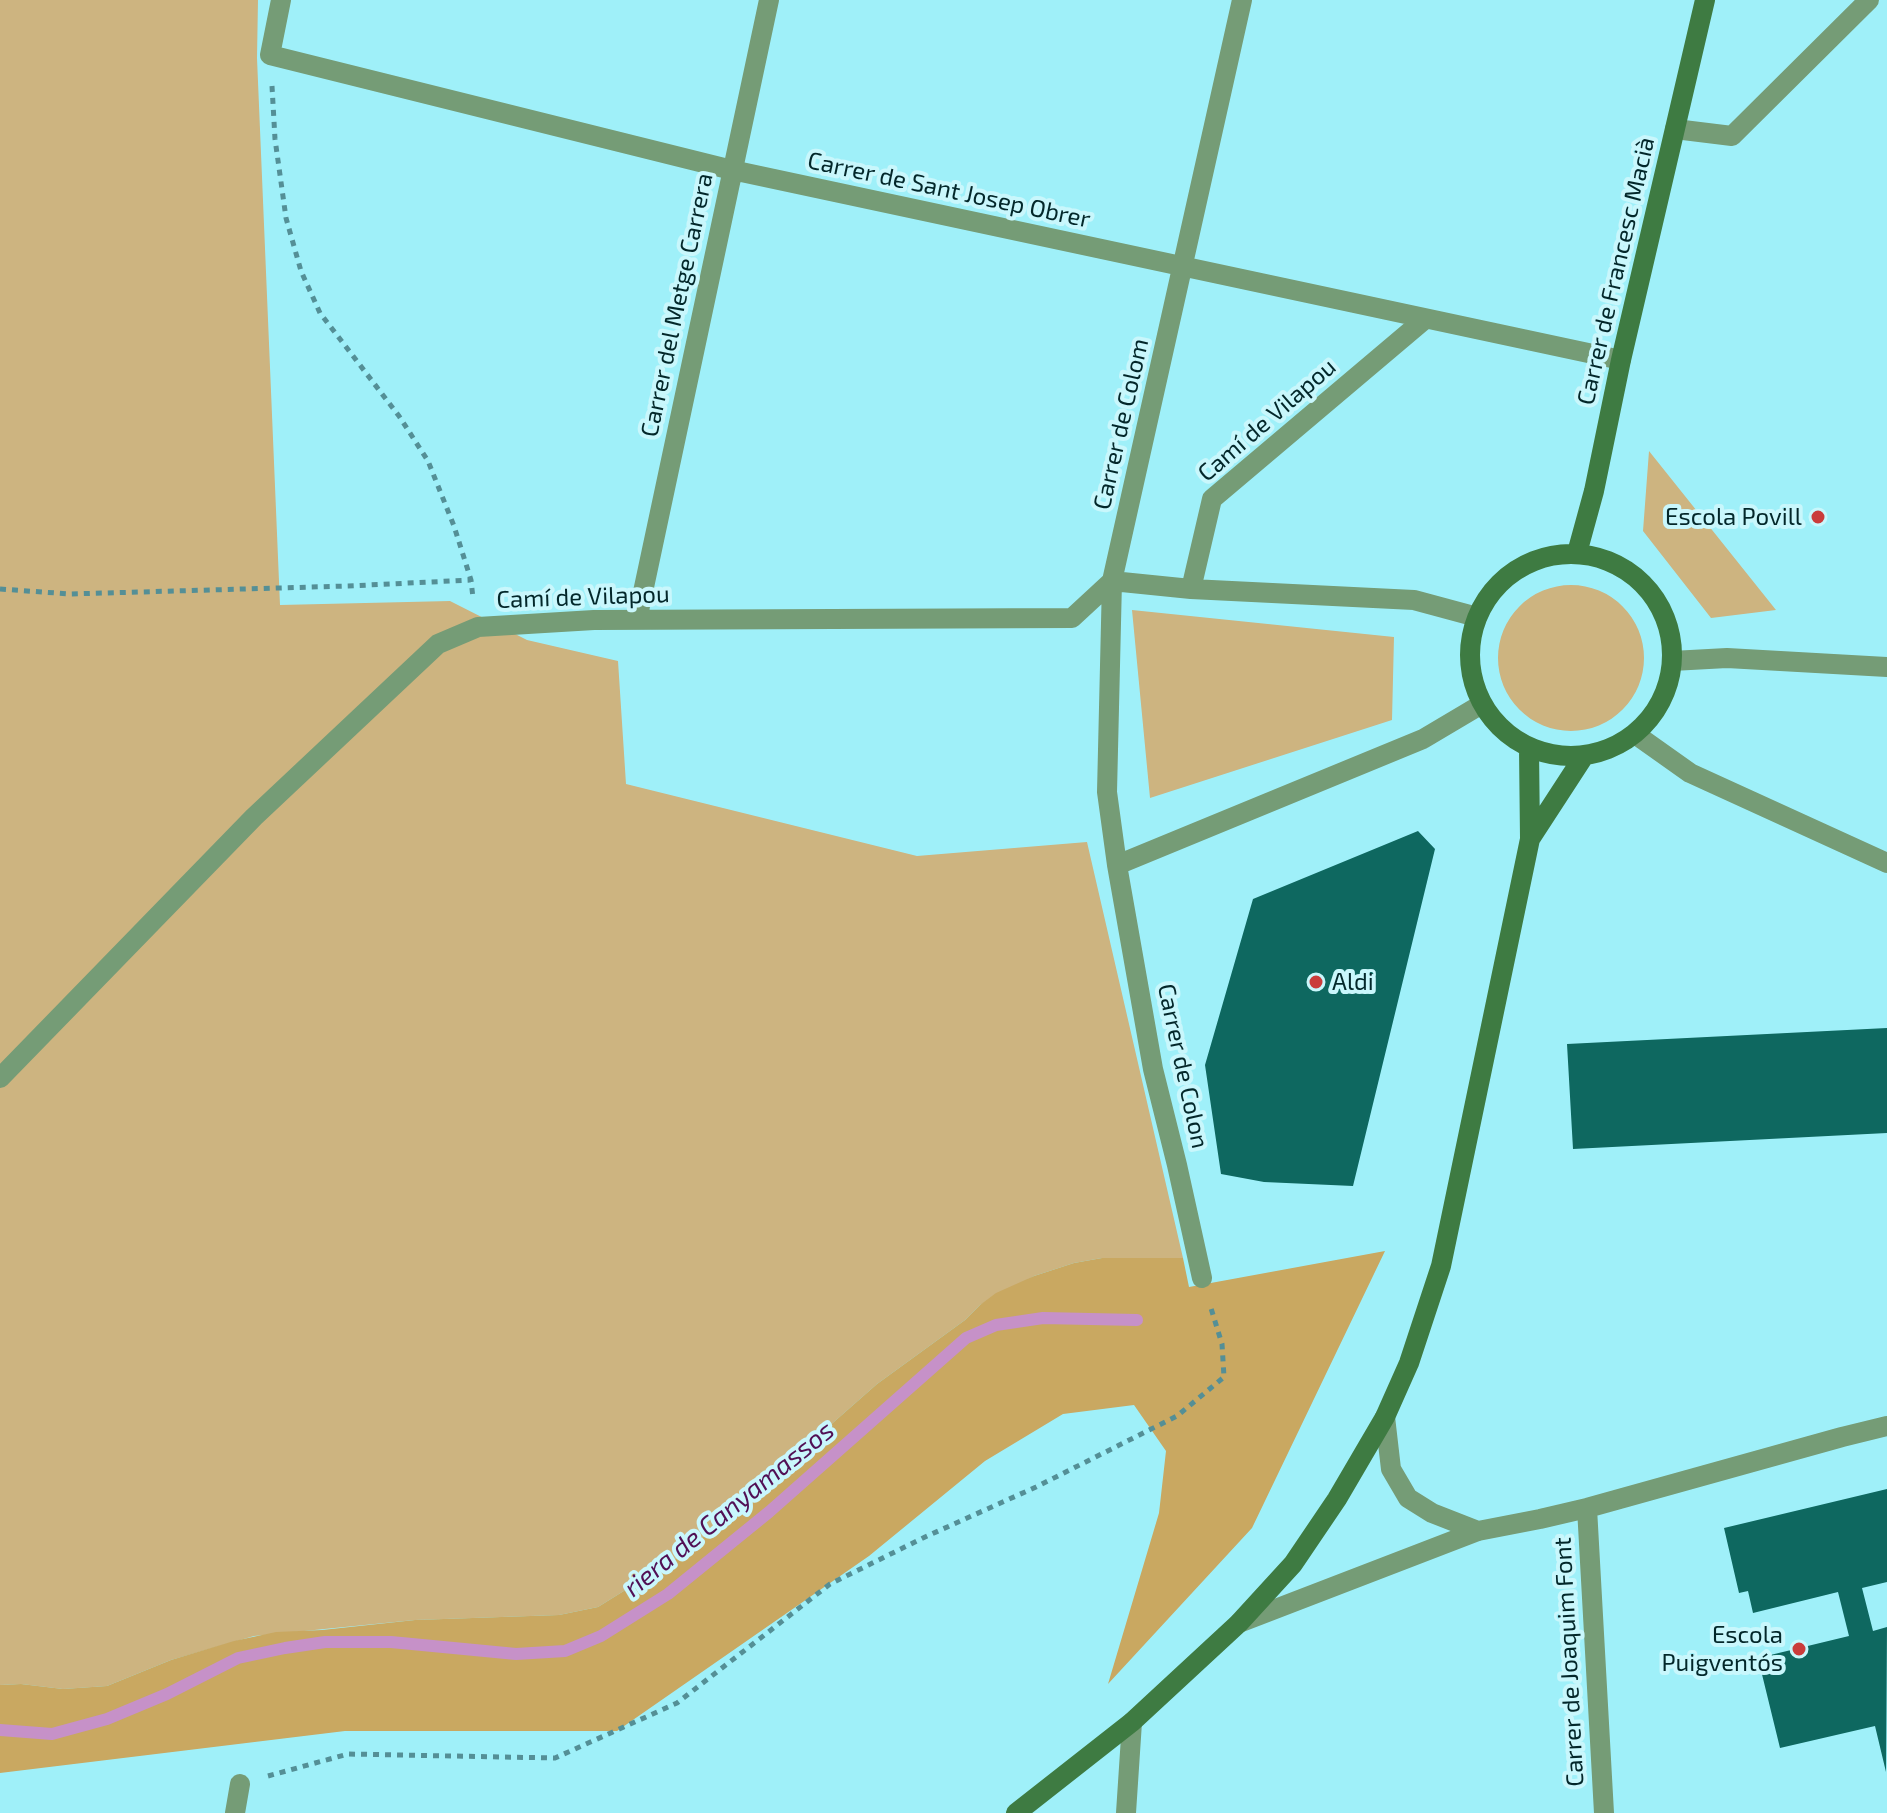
<!DOCTYPE html>
<html>
<head>
<meta charset="utf-8">
<style>
  body { margin:0 }
  canvas { display:block; background:#9ff0f9 }
</style>
</head>
<body>
<canvas width="1887" height="1813"></canvas>
<script>
const context = document.querySelector('canvas').getContext('2d');
context.lineJoin = 'round';
function paint(path, color) { context.fillStyle = color; context.fill(path, 'evenodd'); }
const toPath = rows => new Path2D(rows.map(r => 'M' + r).join(''));
function trace(path, color, width, dash) { context.strokeStyle = color; context.lineWidth = width; context.lineCap = dash ? 'butt' : 'round'; context.setLineDash(dash || []); context.stroke(path); }
function write(font, color, halo, rows, align = 'center') {
  context.font = font + ' "Exo 2",sans-serif'; context.lineWidth = 8; context.setLineDash([]); context.textBaseline = 'middle'; context.strokeStyle = halo; context.fillStyle = color; for (const [text, x, y, turn = 0] of rows) {
    context.save(); context.translate(x, y); context.rotate((+turn || 0) * Math.PI / 180); context.textAlign = isNaN(turn) ? turn : align; if (halo) context.strokeText(text, 0, 0); context.fillText(text, 0, 0); context.restore();
  }
}
paint(toPath([
  [0,0,258,0,257,58,280,605,450,601,527,640,618,661,626,784,917,856,1087,842,1183,1258,1102,1258,1074,1263,1034,1276,980,1305,965,1320,877,1384,685,1553,598,1607,559,1615,415,1620,254,1636,171,1660,107,1686,63,1689,21,1684,0,1685],
  [1649,451,1776,610,1711,618,1643,531],
  '1498 658a73 73 0 1 1 146 0a73 73 0 1 1-146 0Z',
  [1132,610,1394,637,1392,720,1150,798]
]), '#cdb480');
paint(toPath([
  [1385,1251,1252,1528,1108,1684,1159,1513,1166,1451,1134,1405,1063,1414,985,1461,869,1556,617,1731,345,1731,0,1773,0,1685,21,1684,63,1689,107,1686,171,1660,234,1641,276,1632,322,1630,415,1620,559,1615,598,1607,685,1553,877,1384,965,1320,980,1305,996,1293,1034,1276,1074,1263,1102,1258,1183,1258,1189,1287]
]), '#c9a861');
trace(toPath([
  [0,1730,52,1734,107,1719,167,1694,238,1658,285,1648,325,1642,391,1642,516,1654,565,1651,601,1636,668,1594,769,1512,966,1338,996,1325,1043,1318,1137,1320]
]), '#c691c8', 12);
paint(toPath([
  [1418,831,1435,849,1353,1186,1264,1182,1221,1174,1205,1065,1253,899],
  [1887,1028,1887,1133,1573,1149,1567,1044],
  [1887,1489,1887,1582,1862,1588,1873,1631,1887,1627,1886,1772,1875,1726,1780,1748,1758,1658,1849,1636,1838,1592,1753,1613,1748,1591,1739,1593,1724,1528]
]), '#0e6860');
trace(toPath([
  [272,86,275,139,286,218,301,271,320,313,399,416,428,461,454,526,471,580,473,598],
  [0,589,70,594,348,586,471,580],
  [268,1776,348,1754,555,1758,677,1703,830,1584,925,1537,1036,1487,1177,1416,1224,1377,1222,1344,1210,1305]
]), '#548f96', 5, [6, 6]);
trace(toPath([
  [281,0,270,55,732,170,1621,360],
  [1675,129,1732,136,1869,0],
  [1191,589,1212,499,1425,319],
  [637,620,769,0],
  [1672,661,1727,658,1887,667],
  [1635,734,1690,773,1887,863],
  [1117,865,1423,739,1482,704],
  [0,1078,254,817,438,644,478,627,594,620,1072,618,1112,581,1191,589,1414,600,1477,617],
  [1202,1278,1177,1165,1153,1069,1117,865,1107,792,1112,581,1242,0],
  [1385,1417,1391,1469,1408,1498,1432,1513,1478,1531],
  [1587,1508,1604,1813],
  [1239,1623,1478,1531,1540,1519,1587,1508,1842,1437,1887,1426],
  [235,1813,240,1784],
  [1126,1813,1132,1722]
]), '#759c76', 20);
trace(toPath([
  [1577,553,1594,491,1621,360,1705,0],
  '1470 655a101 101 0 1 1 202 0a101 101 0 1 1-202 0Z',
  [1530,839,1584,756],
  [1016,1813,1132,1722,1239,1623,1293,1564,1337,1499,1385,1417,1409,1363,1441,1266,1530,839,1529,748]
]), '#3e7b42', 20);
for (const [x, y, r, color] of [
  [1818,517,8,"#ca3c3b"],
  [1316,982,8,"#ca3c3b"],
  [1799,1649,8,"#ca3c3b"]
]) { const dot = new Path2D(); dot.arc(x, y, r, 0, 2 * Math.PI); context.fillStyle = color; context.fill(dot); trace(dot, '#c9f7fc', 3); }
write('24px', '#03272a', '#c9f7fc', [
  ["Carrer de Sant Josep Obrer",949,190,12],
  ["Carrer de Francesc Macià",1616,271,-77],
  ["Carrer del Metge Carrera",677,305,-78],
  ["Camí de Vilapou",1267,420,-41],
  ["Carrer de Colom",1121,424,-77],
  ["Camí de Vilapou",583,597,-2],
  ["Carrer de Colon",1183,1066,78],
  ["Carrer de Joaquim Font",1569,1662,-93]
]);
write('24px', '#03272a', '#c9f7fc', [
  ["Escola Povill",1802,517],
  ["Aldi",1332,982,"left"],
  ["Escola",1783,1635],
  ["Puigventós",1783,1663]
], 'right');
write('italic 26px', '#511055', '#c9f7fc', [
  ["riera de Canyamassos",729,1509,-39]
]);
</script>
</body>
</html>
